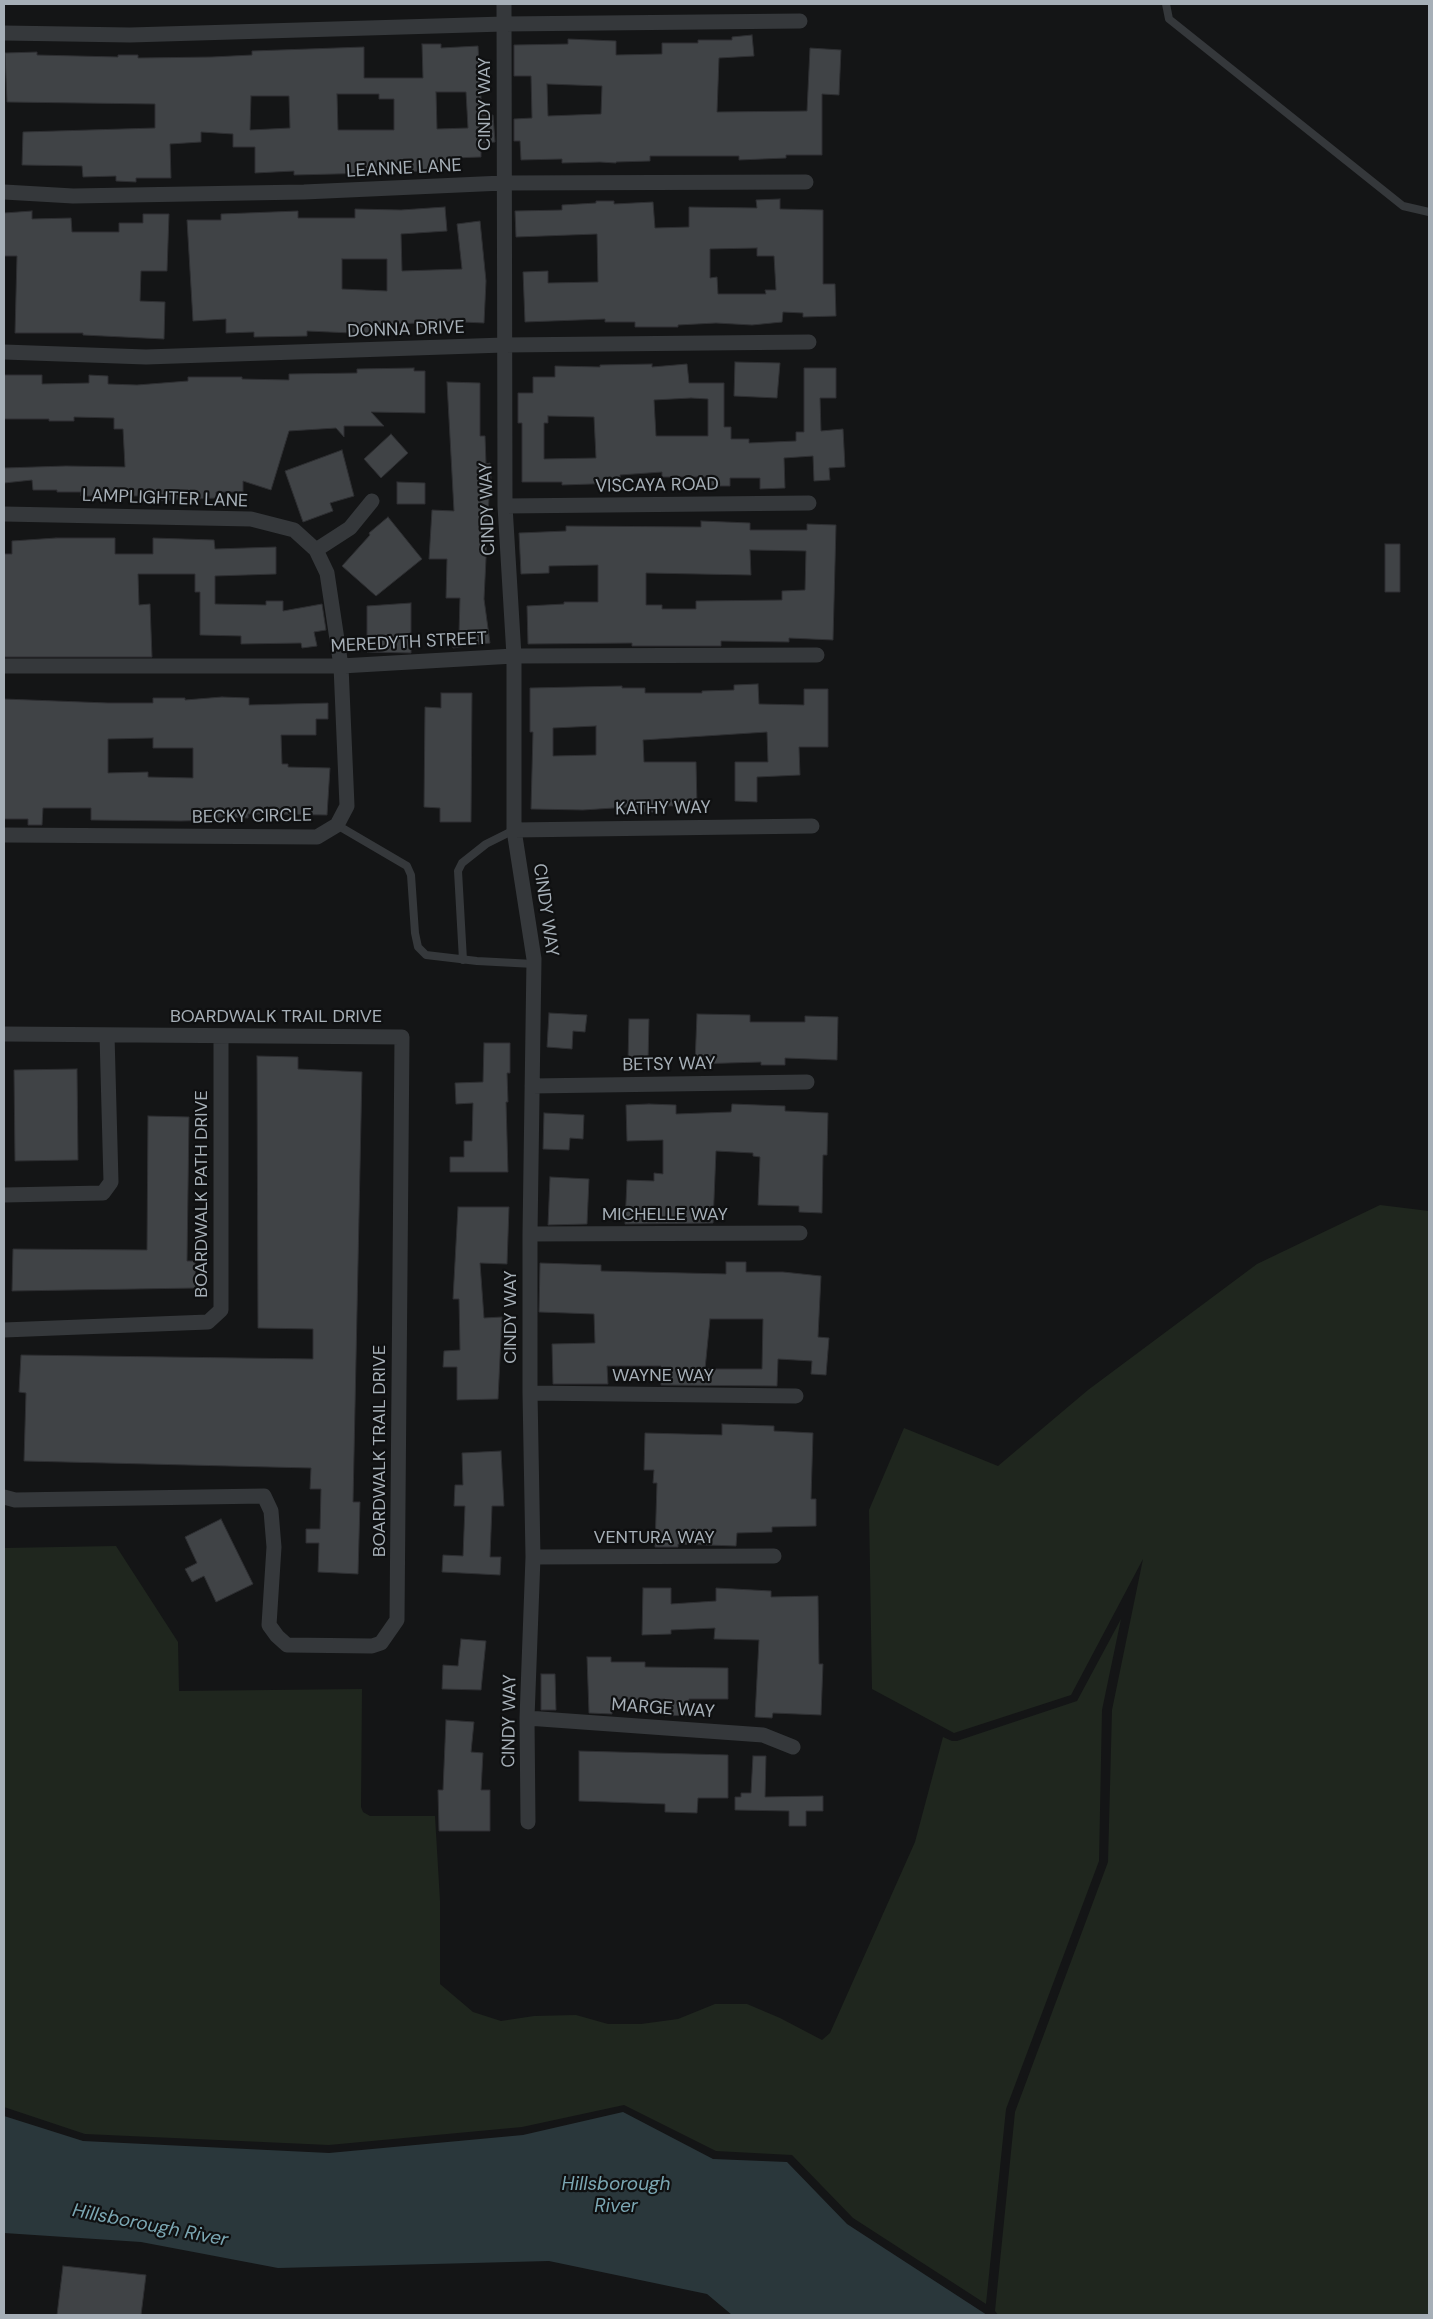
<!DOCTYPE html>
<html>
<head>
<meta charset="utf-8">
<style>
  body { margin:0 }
  #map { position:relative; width:1433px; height:2319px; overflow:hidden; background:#141516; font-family:"DM Sans",sans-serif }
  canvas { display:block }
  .frame { position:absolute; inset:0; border:5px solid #a6afb7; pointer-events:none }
</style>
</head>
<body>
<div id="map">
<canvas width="1433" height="2319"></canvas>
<div class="frame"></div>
</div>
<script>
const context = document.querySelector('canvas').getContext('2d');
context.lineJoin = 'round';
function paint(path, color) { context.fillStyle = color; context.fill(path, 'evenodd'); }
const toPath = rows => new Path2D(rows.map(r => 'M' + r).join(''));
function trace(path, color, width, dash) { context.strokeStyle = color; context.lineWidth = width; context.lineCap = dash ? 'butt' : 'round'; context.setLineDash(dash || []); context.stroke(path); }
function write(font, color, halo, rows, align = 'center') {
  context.font = font + ' "DM Sans",sans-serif'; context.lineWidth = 4.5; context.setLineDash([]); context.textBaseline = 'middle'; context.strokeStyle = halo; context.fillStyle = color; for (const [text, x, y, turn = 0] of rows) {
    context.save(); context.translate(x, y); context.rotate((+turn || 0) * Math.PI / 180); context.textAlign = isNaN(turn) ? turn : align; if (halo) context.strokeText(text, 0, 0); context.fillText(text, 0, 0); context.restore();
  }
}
paint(toPath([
  [1380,1205,1429,1211,1429,2315,998,2315,995,2311,1015,2112,1108,1862,1112,1710,1143,1559,1071,1695,954,1733,872,1689,869,1510,904,1428,998,1466,1088,1390,1257,1264],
  [116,1546,178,1642,179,1691,362,1689,361,1807,363,1812,370,1816,435,1816,440,1901,440,1984,473,2012,501,2021,534,2016,576,2015,608,2024,641,2024,678,2019,715,2004,747,2004,780,2018,822,2040,830,2033,915,1842,943,1737,952,1741,957,1741,1077,1701,1121,1619,1102,1710,1099,1861,1006,2109,986,2304,853,2218,792,2155,716,2151,624,2105,522,2127,329,2145,85,2134,4,2107,4,1548]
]), '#1f261e');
paint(toPath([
  [623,2112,713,2159,787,2162,847,2224,987,2315,732,2315,707,2294,549,2261,278,2268,141,2242,4,2233,4,2116,83,2141,329,2153,523,2135]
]), '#2a373b');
const building = toPath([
  [752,35,754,56,719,58,717,112,807,111,810,48,841,50,839,95,822,94,822,155,786,155,786,158,739,160,739,156,650,156,650,161,616,162,616,163,600,162,562,163,562,159,521,160,520,141,514,141,514,119,532,118,531,76,514,76,514,45,568,44,568,39,616,41,616,55,662,54,662,43,698,43,698,40,732,40,732,37,752,35],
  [547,84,602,86,601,114,548,116,547,84],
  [422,44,441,44,441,48,478,46,482,115,493,115,495,142,481,143,481,157,453,158,453,168,407,172,375,171,375,173,294,175,294,171,255,173,255,147,233,147,233,134,201,132,201,142,170,144,171,178,136,178,136,182,116,181,116,176,83,177,82,166,22,165,23,132,155,128,155,104,7,102,5,53,37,52,37,55,118,57,118,55,138,55,138,58,212,57,252,55,252,51,364,47,364,78,423,78,422,44],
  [436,92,466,92,468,128,437,129,436,92],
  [337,94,379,94,379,99,394,99,394,130,338,130,337,94],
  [251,96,289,96,290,128,250,130,251,96],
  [780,199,780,209,823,210,823,284,835,284,836,316,803,317,803,313,783,312,782,322,752,325,716,323,678,325,678,327,635,327,635,322,605,322,605,319,525,322,523,272,548,271,548,283,598,282,597,234,516,237,515,211,562,210,562,205,596,203,596,201,614,201,614,204,653,202,655,228,689,227,689,207,757,208,756,200,780,199],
  [757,248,757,256,774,256,776,290,765,290,766,294,718,294,717,277,710,278,710,249,757,248],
  [445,207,447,231,401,234,402,271,462,269,457,224,480,221,486,281,484,323,442,321,443,326,419,327,418,323,375,325,374,334,307,331,307,336,254,337,254,332,226,333,226,319,193,321,187,220,221,220,221,214,298,211,298,218,355,218,355,209,401,210,445,207],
  [342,259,387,259,387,291,342,289,342,259],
  [32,211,32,219,71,218,72,232,119,232,119,223,143,223,143,214,169,214,167,271,141,271,140,301,165,302,164,339,83,335,83,333,15,333,17,256,4,256,4,213,32,211],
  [735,362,780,363,777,398,734,396,735,362],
  [652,364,652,367,687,364,689,383,724,383,724,427,731,427,731,439,749,439,749,443,796,441,796,432,804,432,804,368,836,368,836,398,820,398,821,431,843,429,845,467,829,468,830,480,814,481,813,456,784,458,785,488,760,489,760,478,730,478,730,486,707,486,708,477,662,477,662,472,620,475,621,483,562,485,562,482,522,482,522,423,518,423,518,393,533,393,533,377,555,377,555,366,600,367,600,365,652,364],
  [691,398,708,399,708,436,656,436,654,400,691,398],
  [548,416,594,417,596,458,544,459,544,423,548,423,548,416],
  [414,368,414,371,425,371,425,413,371,412,384,426,344,426,344,437,336,428,289,431,271,490,243,481,243,492,216,492,216,498,153,501,153,496,81,496,81,492,57,492,57,490,33,490,32,480,4,483,4,468,66,466,125,467,123,429,114,429,114,418,74,417,74,421,49,421,49,419,4,419,4,375,42,375,42,384,89,383,89,375,108,376,108,384,137,385,188,381,188,377,242,377,242,379,289,380,289,374,357,373,357,369,414,368],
  [447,382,480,383,480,436,485,436,486,464,490,463,492,496,489,497,484,599,490,643,453,648,451,634,459,633,460,598,446,598,447,559,429,559,432,510,454,511,447,382],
  [391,434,408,453,381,478,364,459,391,434],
  [342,450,354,496,330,503,333,511,303,522,285,471,342,450],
  [397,482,425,483,425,504,397,504,397,482],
  [388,517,422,559,376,596,342,566,370,535,369,533,388,517],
  [701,521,750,523,750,530,807,530,807,524,836,525,833,640,789,638,789,642,721,641,721,646,632,646,632,643,528,644,527,606,564,604,564,602,598,602,598,565,549,566,549,573,521,574,519,533,566,531,566,526,701,527,701,521],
  [750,550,806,551,805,590,782,591,782,600,696,601,696,609,662,609,662,605,646,605,646,573,751,575,750,550],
  [56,538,115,538,115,554,153,554,153,538,214,540,215,549,276,547,276,574,215,576,215,604,266,605,266,601,283,601,283,611,322,604,326,630,314,632,317,646,302,648,301,643,241,644,241,636,200,635,200,592,195,592,195,574,138,574,139,605,150,604,152,657,4,657,4,554,12,554,12,541,56,538],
  [1385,544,1400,544,1400,592,1385,592,1385,544],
  [411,603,411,653,367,652,367,606,411,603],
  [758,684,759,704,804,705,804,689,828,689,828,747,799,747,800,775,757,777,757,802,735,801,735,762,768,762,767,732,643,740,644,762,696,762,697,806,653,806,653,812,629,812,629,807,583,810,531,809,533,732,530,732,530,688,622,686,622,688,645,688,645,693,702,693,702,691,734,690,734,685,758,684],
  [596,726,596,755,553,756,553,728,596,726],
  [441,693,472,693,471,822,440,822,440,808,424,807,425,707,441,708,441,693],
  [222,697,249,698,249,705,328,703,328,719,316,719,316,735,281,735,282,764,288,764,288,767,330,768,327,815,248,814,248,818,218,817,218,820,181,821,91,820,91,808,43,808,42,825,28,825,28,819,4,819,4,699,108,703,153,703,153,698,185,698,185,700,222,697],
  [153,738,153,748,193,748,193,778,148,777,148,772,108,773,108,739,153,738],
  [549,1013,587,1015,585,1032,573,1031,572,1049,547,1047,549,1013],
  [697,1014,750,1015,750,1022,805,1022,805,1016,838,1017,837,1060,785,1058,785,1065,761,1065,761,1062,695,1064,697,1014],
  [629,1019,649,1019,648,1061,628,1061,629,1019],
  [484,1043,510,1043,510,1073,507,1073,508,1102,506,1102,508,1172,450,1172,450,1157,464,1157,464,1141,472,1141,473,1103,456,1104,455,1083,483,1082,484,1043],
  [257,1056,298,1057,298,1069,362,1072,353,1502,360,1502,358,1574,318,1572,319,1543,306,1543,306,1529,320,1529,321,1489,310,1489,311,1468,24,1461,26,1393,19,1392,21,1355,313,1359,313,1329,258,1328,257,1056],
  [77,1069,78,1160,15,1161,14,1070,77,1069],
  [649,1104,676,1105,676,1114,731,1112,732,1104,785,1106,785,1111,828,1113,827,1155,823,1155,822,1213,799,1212,799,1206,758,1205,760,1157,753,1156,753,1153,716,1151,713,1223,625,1224,627,1180,654,1181,654,1173,663,1174,663,1140,627,1141,626,1105,649,1104],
  [544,1113,584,1115,583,1139,570,1138,569,1150,543,1149,544,1113],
  [148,1116,189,1117,187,1261,195,1261,196,1288,12,1291,13,1249,147,1250,148,1116],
  [550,1177,589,1179,587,1224,548,1225,550,1177],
  [458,1207,509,1207,507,1264,480,1263,484,1318,502,1317,498,1399,457,1400,457,1367,443,1367,444,1351,460,1350,459,1299,453,1299,458,1207],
  [726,1262,746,1262,746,1272,783,1272,821,1276,818,1337,829,1338,826,1375,811,1374,812,1361,778,1359,777,1386,661,1385,661,1366,607,1366,608,1384,553,1384,552,1344,595,1343,594,1314,539,1312,540,1263,601,1265,601,1271,726,1274,726,1262],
  [710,1319,763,1319,762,1369,705,1369,710,1319],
  [722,1424,774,1426,774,1431,813,1433,811,1499,816,1499,816,1526,772,1527,772,1532,737,1533,736,1546,678,1544,678,1547,655,1547,657,1483,653,1483,654,1470,644,1470,645,1433,722,1435,722,1424],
  [501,1451,504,1506,492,1506,490,1557,501,1557,500,1575,442,1572,443,1555,463,1556,465,1506,454,1506,455,1485,463,1485,462,1453,501,1451],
  [221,1519,253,1584,216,1602,204,1576,192,1582,185,1569,197,1563,185,1537,221,1519],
  [643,1588,671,1588,671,1604,716,1601,716,1588,771,1591,771,1597,818,1596,819,1664,823,1664,821,1715,773,1713,772,1718,755,1717,759,1640,714,1639,715,1628,671,1630,671,1634,642,1635,643,1588],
  [461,1639,486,1641,481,1690,442,1689,443,1665,458,1666,461,1639],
  [587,1657,611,1657,611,1662,645,1662,645,1667,728,1668,728,1699,689,1699,689,1715,665,1716,665,1699,612,1700,612,1714,589,1713,587,1657],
  [541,1674,555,1674,556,1710,541,1710,541,1674],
  [446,1720,474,1722,471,1752,483,1753,481,1790,490,1790,490,1831,439,1831,438,1790,443,1790,446,1720],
  [579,1751,728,1755,728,1798,698,1798,697,1813,665,1812,665,1804,579,1801,579,1751],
  [753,1756,766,1756,765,1797,823,1796,823,1811,806,1811,806,1826,789,1826,789,1811,735,1810,735,1797,741,1797,741,1793,751,1793,753,1756],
  [63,2266,146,2275,141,2315,57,2315,63,2266]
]);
paint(building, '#404346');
trace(building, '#2e2f32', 1);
trace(toPath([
  [1166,4,1169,19,1403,206,1429,212],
  [337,825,407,866,411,875,415,933,418,947,426,955,477,961,534,964],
  [463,960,458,871,462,863,486,844,514,830]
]), '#35383b', 8);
trace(toPath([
  [504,4,505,506,514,656,514,830,534,959,530,1234,530,1393,533,1557,527,1718,528,1822],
  [4,33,130,35,504,24,800,21],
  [4,192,73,196,304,192,503,183,806,182],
  [4,352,146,357,504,345,809,342],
  [505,506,809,503],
  [4,514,251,519,294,530,316,550,327,573,341,666,347,806,337,825,317,837,4,835],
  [316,550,350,528,372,501],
  [4,666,341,666,514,656,817,655],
  [514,830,812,826],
  [4,1034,402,1037,397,1620,381,1643,372,1646,287,1645,277,1636,269,1625,274,1547,271,1511,264,1496,15,1500,4,1497],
  [532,1086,807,1082],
  [4,1195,103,1193,111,1182,107,1035],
  [530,1234,800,1233],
  [4,1330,208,1322,221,1310,221,1036],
  [530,1393,796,1396],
  [533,1557,774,1556],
  [527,1718,763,1735,793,1747]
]), '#35383b', 15);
write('18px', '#a6afb7', '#0f1011', [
  ["CINDY WAY",485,104,-90],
  ["LEANNE LANE",404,169,-3],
  ["DONNA DRIVE",406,330,-2],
  ["VISCAYA ROAD",657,486,-1],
  ["LAMPLIGHTER LANE",165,499,2],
  ["CINDY WAY",488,509,-92],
  ["MEREDYTH STREET",409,643,-3],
  ["KATHY WAY",663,809,-1],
  ["BECKY CIRCLE",252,817,-1],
  ["CINDY WAY",545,910,82],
  ["BOARDWALK TRAIL DRIVE",276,1017],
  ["BETSY WAY",669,1065,-1],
  ["BOARDWALK PATH DRIVE",202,1194,-90],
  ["MICHELLE WAY",665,1215],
  ["CINDY WAY",511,1317,-90],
  ["WAYNE WAY",663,1376],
  ["BOARDWALK TRAIL DRIVE",380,1451,-90],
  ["VENTURA WAY",654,1538],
  ["MARGE WAY",663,1709,4],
  ["CINDY WAY",510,1721,-89]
]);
write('italic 19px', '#7ba7b3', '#0f1011', [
  ["Hillsborough",616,2185],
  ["River",616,2207],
  ["Hillsborough River",150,2226,11]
]);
</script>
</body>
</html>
